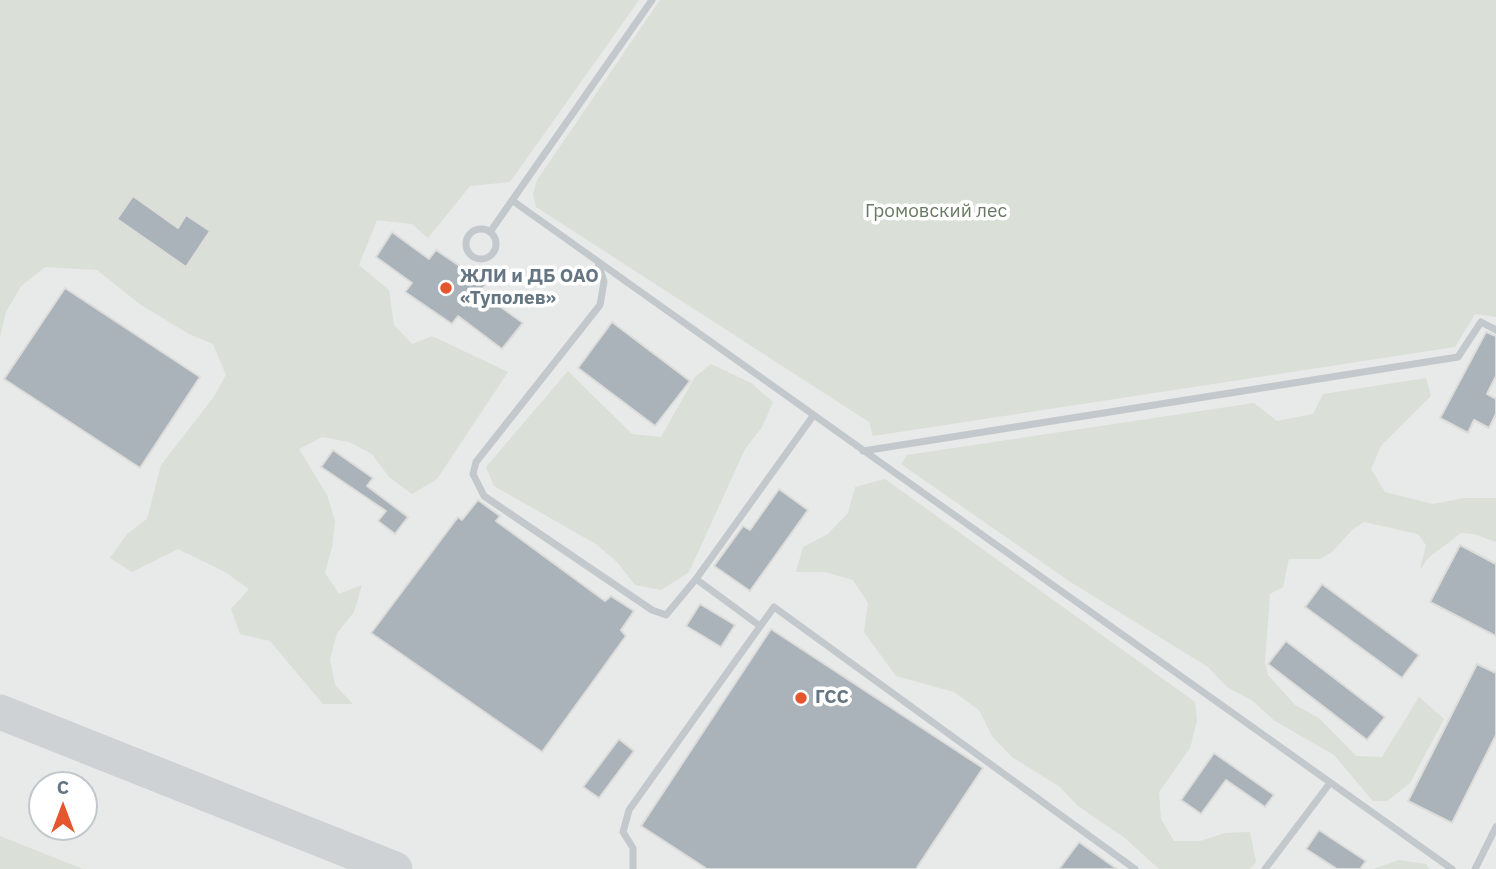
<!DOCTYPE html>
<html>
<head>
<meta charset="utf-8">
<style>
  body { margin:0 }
  #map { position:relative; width:1496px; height:869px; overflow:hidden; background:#fafaf8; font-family:"IBM Plex Sans",sans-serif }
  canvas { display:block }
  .north { position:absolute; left:28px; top:771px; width:70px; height:70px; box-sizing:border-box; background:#fff; border:2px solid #c1c8cd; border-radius:50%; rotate:0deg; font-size:19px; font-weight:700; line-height:28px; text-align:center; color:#657683 }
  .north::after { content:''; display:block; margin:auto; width:24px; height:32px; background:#e4572e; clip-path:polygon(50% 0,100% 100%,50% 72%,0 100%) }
</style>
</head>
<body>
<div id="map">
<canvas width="1496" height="869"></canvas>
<div class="north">С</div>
</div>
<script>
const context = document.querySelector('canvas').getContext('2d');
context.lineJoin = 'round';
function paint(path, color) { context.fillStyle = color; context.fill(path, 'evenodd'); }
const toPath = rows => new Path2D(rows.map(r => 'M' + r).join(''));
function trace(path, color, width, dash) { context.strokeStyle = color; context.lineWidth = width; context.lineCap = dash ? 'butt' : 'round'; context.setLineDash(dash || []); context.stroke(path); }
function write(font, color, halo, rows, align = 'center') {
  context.font = font + ' "IBM Plex Sans",sans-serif'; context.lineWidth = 7; context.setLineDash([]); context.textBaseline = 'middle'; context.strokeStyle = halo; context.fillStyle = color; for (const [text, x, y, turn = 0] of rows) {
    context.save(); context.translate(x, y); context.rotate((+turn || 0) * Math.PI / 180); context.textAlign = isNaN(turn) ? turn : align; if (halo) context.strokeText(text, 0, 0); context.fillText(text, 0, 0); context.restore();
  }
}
paint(toPath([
  [0,0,1496,0,1496,869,0,869],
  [42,785,84,785,84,827,42,827]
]), '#e8e9e9');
paint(toPath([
  [0,0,639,0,510,182,470,186,428,238,412,224,377,220,359,265,389,290,394,325,412,344,432,336,508,372,437,479,412,494,389,477,372,454,349,442,322,437,299,449,327,495,335,521,332,547,325,573,339,594,362,585,354,612,337,633,330,659,335,685,353,704,323,704,270,641,240,634,231,609,249,589,225,572,178,549,132,572,110,558,127,534,147,519,161,465,213,398,226,375,213,344,189,334,141,305,97,270,45,267,21,286,6,312,0,337],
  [660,0,1496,0,1496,317,1475,314,1455,347,873,436,869,422,536,207,533,194,537,180],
  [711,364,751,383,773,402,762,427,745,449,689,572,661,590,635,585,618,563,596,544,494,486,486,467,568,371,632,434,661,437,695,377],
  [1426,378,1431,396,1381,446,1371,469,1385,492,1433,504,1464,498,1496,498,1496,542,1474,534,1461,533,1428,558,1420,570,1426,545,1418,534,1364,522,1353,529,1332,552,1320,559,1289,559,1283,587,1270,594,1265,662,1268,675,1295,705,1319,718,1356,756,1382,757,1419,697,1444,719,1410,783,1387,801,1373,801,1334,755,1275,721,1253,701,1227,687,1208,667,1069,581,901,464,907,455,1254,403,1277,421,1313,414,1323,394],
  [885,479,1195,702,1197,721,1190,748,1159,792,1161,819,1174,841,1200,841,1225,833,1250,832,1256,862,1250,869,1159,869,1125,838,1078,806,1060,787,1012,757,992,736,979,710,954,692,896,676,864,632,868,603,853,580,825,572,796,572,803,547,828,534,848,513,855,487],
  [0,836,83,869,0,869],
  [1399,860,1426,864,1429,869,1373,869]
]), '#dadfd7');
trace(toPath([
  [0,712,395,869]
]), '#ced2d4', 35);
const building = toPath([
  [133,196,178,228,186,215,210,231,186,267,117,219,133,196],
  [392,232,429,259,436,250,486,284,480,292,523,323,502,349,458,316,452,324,405,292,412,283,376,257,392,232],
  [65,288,200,377,140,468,4,379,65,288],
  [612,322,690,381,655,426,578,368,612,322],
  [1486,332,1496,336,1496,376,1487,394,1496,399,1496,414,1489,428,1474,420,1468,433,1440,418,1486,332],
  [333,450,373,478,367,486,408,517,395,534,378,521,386,511,321,467,333,450],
  [779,489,808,510,750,591,714,566,743,526,750,530,779,489],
  [478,500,500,516,496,521,605,601,611,596,634,611,621,630,626,636,542,752,371,633,458,517,462,520,478,500],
  [1460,545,1496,564,1496,636,1430,602,1460,545],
  [1322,584,1419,655,1402,678,1305,607,1322,584],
  [700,604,735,625,721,647,686,626,700,604],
  [771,629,983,768,916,869,707,869,641,826,771,629],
  [1286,641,1385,717,1367,740,1268,664,1286,641],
  [1477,664,1496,673,1496,735,1452,823,1408,801,1477,664],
  [619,739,634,751,599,798,583,787,619,739],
  [1214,753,1274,795,1265,807,1226,780,1201,814,1181,800,1214,753],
  [1319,830,1366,861,1360,869,1337,869,1306,849,1319,830],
  [1079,842,1117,869,1059,869,1079,842]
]);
paint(building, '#aab3b9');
trace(building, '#dcdcda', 2);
trace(toPath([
  [513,201,1452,869],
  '466 244a15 15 0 1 1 30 0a15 15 0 1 1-30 0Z',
  [490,232,652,0],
  [598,262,604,282,600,305,476,462,473,474,484,496,652,610,666,615,696,579,813,416],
  [863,451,1458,357,1481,322,1496,330],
  [696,579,760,626],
  [633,869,633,848,623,832,629,810,774,607,1135,869],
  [1265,869,1330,783],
  [1475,869,1496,827]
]), '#c3c8cc', 7);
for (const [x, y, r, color] of [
  [446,288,7,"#e4572e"],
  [801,698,7,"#e4572e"]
]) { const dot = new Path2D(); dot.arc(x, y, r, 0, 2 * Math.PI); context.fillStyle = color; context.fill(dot); trace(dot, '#fff', 2.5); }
write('19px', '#687a64', '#fff', [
  ["Громовский лес",936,212]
]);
write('bold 19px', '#657683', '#fff', [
  ["ЖЛИ и ДБ ОАО",460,277],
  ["«Туполев»",460,299],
  ["ГСС",815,698]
], 'left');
</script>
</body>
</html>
